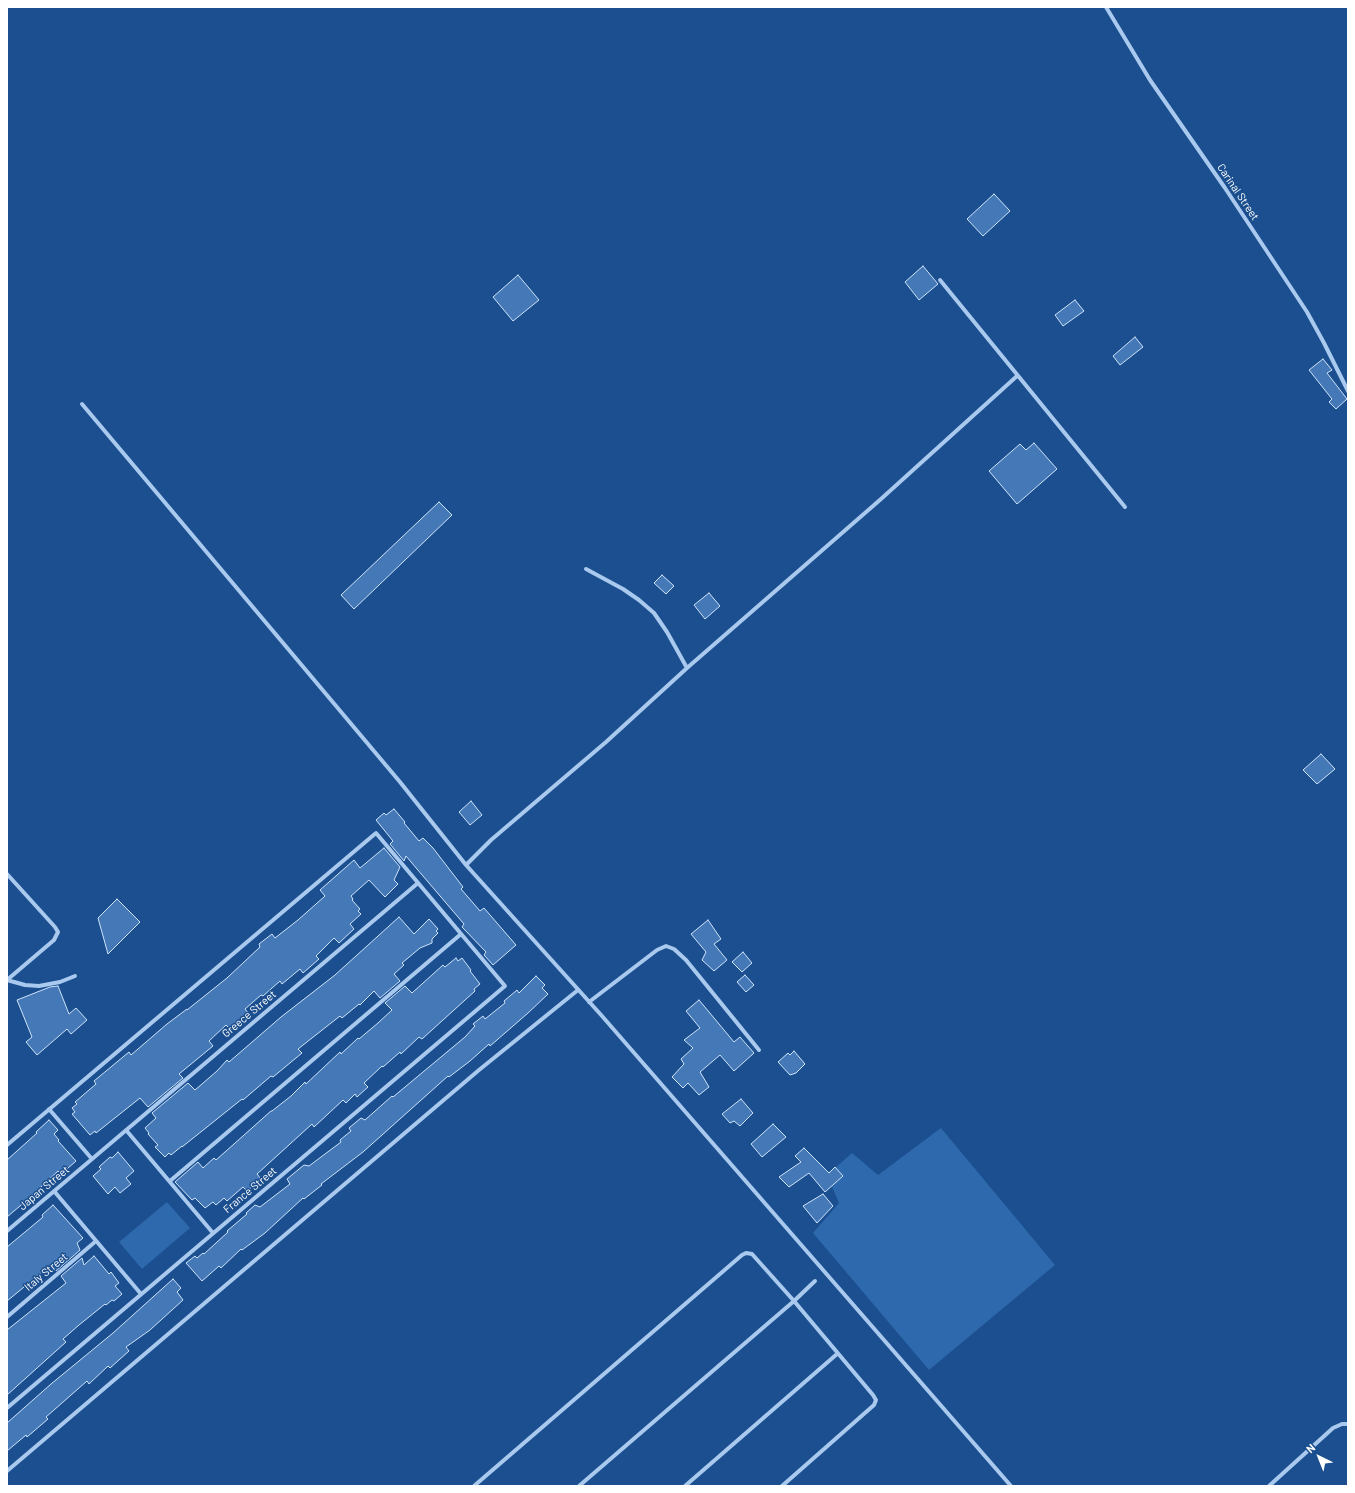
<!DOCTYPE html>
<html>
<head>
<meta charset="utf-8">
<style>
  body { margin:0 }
  #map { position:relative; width:1355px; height:1493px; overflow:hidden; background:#1b4f8f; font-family:Barlow,sans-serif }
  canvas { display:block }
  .frame { position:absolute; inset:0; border:8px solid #fff; pointer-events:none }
  .north { position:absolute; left:1299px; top:1437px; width:40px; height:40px; -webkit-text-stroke:3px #1b4f8f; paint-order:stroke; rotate:317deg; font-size:11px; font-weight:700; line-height:16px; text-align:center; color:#fff }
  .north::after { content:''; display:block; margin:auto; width:14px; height:18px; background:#fff; clip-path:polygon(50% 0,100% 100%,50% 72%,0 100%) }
</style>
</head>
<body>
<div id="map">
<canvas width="1355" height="1493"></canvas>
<div class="frame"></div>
<div class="north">N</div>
</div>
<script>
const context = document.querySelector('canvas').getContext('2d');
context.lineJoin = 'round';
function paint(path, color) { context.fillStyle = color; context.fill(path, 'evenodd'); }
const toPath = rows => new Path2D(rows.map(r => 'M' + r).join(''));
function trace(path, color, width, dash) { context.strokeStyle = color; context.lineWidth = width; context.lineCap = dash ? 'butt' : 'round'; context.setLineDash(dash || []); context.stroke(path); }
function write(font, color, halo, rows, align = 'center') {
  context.font = font + ' Barlow,sans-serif'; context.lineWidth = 3; context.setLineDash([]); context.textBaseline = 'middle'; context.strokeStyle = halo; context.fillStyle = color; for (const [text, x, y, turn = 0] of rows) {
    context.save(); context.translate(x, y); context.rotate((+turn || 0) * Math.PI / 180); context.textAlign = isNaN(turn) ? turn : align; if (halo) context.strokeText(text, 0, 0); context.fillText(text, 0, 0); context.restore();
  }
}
paint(toPath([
  [941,1128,1055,1265,929,1370,813,1233,839,1203,827,1175,852,1153,878,1175],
  [167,1202,190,1228,142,1269,119,1242]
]), '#2e69ad');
const building = toPath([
  [994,194,1010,211,983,236,967,219,994,194],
  [923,266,938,284,919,300,905,282,923,266],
  [518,275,539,300,513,321,493,297,518,275],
  [1075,300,1084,311,1063,326,1055,315,1075,300],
  [1135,337,1143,347,1120,365,1113,356,1135,337],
  [1323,359,1332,370,1327,373,1347,399,1336,409,1329,402,1332,399,1309,370,1323,359],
  [1034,443,1057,469,1017,504,989,471,1020,444,1026,450,1034,443],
  [439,502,452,515,354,609,341,595,439,502],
  [662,575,674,586,666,594,654,583,662,575],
  [709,593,720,606,705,619,694,605,709,593],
  [1321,754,1335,769,1317,784,1303,770,1321,754],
  [471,801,482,815,470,825,459,812,471,801],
  [394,809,405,822,404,823,419,841,423,838,433,848,463,887,461,889,480,911,484,908,516,945,493,965,484,955,486,952,462,927,464,924,417,869,406,856,404,861,390,844,393,841,376,820,384,813,386,815,394,809],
  [384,848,400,867,394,880,398,884,385,897,369,880,351,896,353,899,352,900,360,909,358,911,361,914,350,924,354,929,339,943,334,938,316,956,319,959,303,973,300,969,282,984,280,981,263,996,261,995,245,1009,249,1014,231,1030,226,1025,209,1041,213,1046,179,1074,183,1078,148,1107,140,1098,96,1133,95,1131,90,1135,72,1114,75,1112,72,1108,77,1104,75,1102,96,1084,94,1081,129,1052,131,1055,167,1024,187,1009,187,1010,227,978,260,947,259,944,272,934,275,938,298,920,325,896,320,890,354,860,360,868,384,848],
  [117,899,140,922,108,954,98,918,117,899],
  [399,917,414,934,429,919,438,929,436,931,438,933,432,939,432,943,420,948,402,963,404,965,394,974,400,981,380,998,374,991,360,1005,359,1004,342,1018,340,1016,298,1049,302,1053,273,1077,271,1076,243,1100,242,1099,182,1147,182,1146,171,1155,169,1153,165,1157,155,1147,158,1145,148,1134,149,1133,145,1128,156,1118,152,1113,188,1083,195,1090,217,1071,227,1060,229,1062,281,1017,335,975,399,917],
  [708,920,721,939,714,944,727,960,714,971,702,960,706,952,691,934,708,920],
  [743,952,752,963,742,972,732,962,743,952],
  [456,958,458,961,462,958,471,970,470,971,480,984,474,989,475,991,422,1039,419,1037,401,1054,400,1052,383,1067,382,1066,364,1083,368,1087,357,1097,355,1094,346,1103,343,1100,314,1127,312,1124,257,1174,261,1179,247,1191,243,1187,227,1201,224,1198,216,1205,213,1202,205,1208,195,1198,192,1200,175,1182,198,1162,203,1168,214,1158,216,1160,271,1111,272,1111,291,1096,305,1082,306,1084,340,1052,341,1054,358,1038,359,1039,378,1023,392,1010,385,1003,405,986,412,993,443,965,445,967,456,958],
  [745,975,754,985,746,992,737,982,745,975],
  [536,976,545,985,542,988,548,994,528,1013,490,1046,489,1044,470,1061,449,1077,448,1076,363,1152,321,1184,322,1185,304,1199,303,1198,265,1233,242,1250,241,1249,221,1268,219,1266,202,1281,186,1263,195,1256,197,1258,203,1253,204,1254,228,1232,227,1231,247,1214,246,1213,255,1205,260,1207,290,1184,287,1179,304,1165,309,1166,341,1142,340,1140,351,1131,349,1128,361,1118,365,1120,392,1096,393,1097,465,1037,475,1026,473,1024,483,1016,485,1019,505,1003,504,1001,517,990,519,993,536,976],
  [58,986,69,1014,76,1008,87,1020,71,1034,67,1029,37,1055,26,1042,32,1037,17,1000,50,987,58,986],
  [699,1000,734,1042,740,1037,754,1053,734,1071,720,1055,700,1072,709,1087,699,1095,688,1083,683,1088,672,1077,684,1064,681,1059,693,1048,684,1040,700,1028,686,1011,699,1000],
  [794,1051,805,1064,796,1073,790,1075,778,1062,788,1053,790,1055,794,1051],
  [741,1099,753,1113,740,1126,734,1121,730,1123,722,1114,741,1099],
  [49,1120,58,1130,54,1134,59,1140,58,1141,76,1161,67,1169,65,1168,60,1173,58,1171,27,1200,7,1217,7,1160,37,1133,36,1132,49,1120],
  [773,1124,786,1137,762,1157,751,1144,773,1124],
  [804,1148,829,1173,835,1167,843,1176,825,1192,809,1173,789,1187,779,1177,801,1162,795,1156,804,1148],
  [118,1152,134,1171,126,1178,131,1184,120,1193,115,1187,108,1194,93,1176,101,1169,99,1167,110,1157,112,1158,118,1152],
  [823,1194,833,1206,817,1223,803,1206,823,1194],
  [53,1205,83,1238,77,1243,80,1250,56,1271,51,1265,7,1301,7,1247,43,1217,42,1215,53,1205],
  [94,1256,109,1274,111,1272,119,1283,115,1286,122,1294,114,1301,112,1300,106,1305,105,1304,79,1325,63,1339,66,1342,7,1395,7,1330,66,1283,61,1276,82,1258,84,1265,94,1256],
  [173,1279,181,1288,177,1292,183,1300,150,1330,126,1347,129,1351,110,1368,108,1366,89,1384,87,1381,46,1417,48,1419,27,1437,26,1435,7,1451,7,1423,51,1384,113,1333,173,1279]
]);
paint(building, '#4478b7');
trace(building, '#cfe3fa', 1);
trace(toPath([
  [1106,7,1150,80,1225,188,1307,312,1324,343,1348,391],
  [940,280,1125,507],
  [82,404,400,782,466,865,602,1016,1011,1486],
  [586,569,623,589,639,600,654,613,667,632,687,668],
  [466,865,491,840,606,742,687,668,881,499,1017,376],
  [7,874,55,927,58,932,54,940,7,980],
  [7,980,25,985,39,986,60,982,75,976],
  [589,1002,657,950,666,946,674,949,686,960,759,1050],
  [49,1109,92,1159],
  [126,1130,213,1233],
  [7,1145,376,833,505,986,7,1408],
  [170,1181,461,934],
  [54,1191,141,1294],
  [7,1231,418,883],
  [7,1317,96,1241],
  [7,1471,479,1070,578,990],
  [474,1486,742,1255,746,1253,752,1254,794,1301,873,1395,876,1400,874,1405,782,1486],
  [579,1486,794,1301,815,1281],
  [685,1486,837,1354],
  [1269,1486,1333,1428,1342,1424,1348,1424]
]), '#a9c9ee', 4);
write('11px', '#fff', '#1b4f8f', [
  ["Carinal Street",1238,192,56],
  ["Greece Street",249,1014,-40],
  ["Japan Street",44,1188,-40],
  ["France Street",250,1190,-40],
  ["Italy Street",46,1272,-40]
]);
</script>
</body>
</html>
